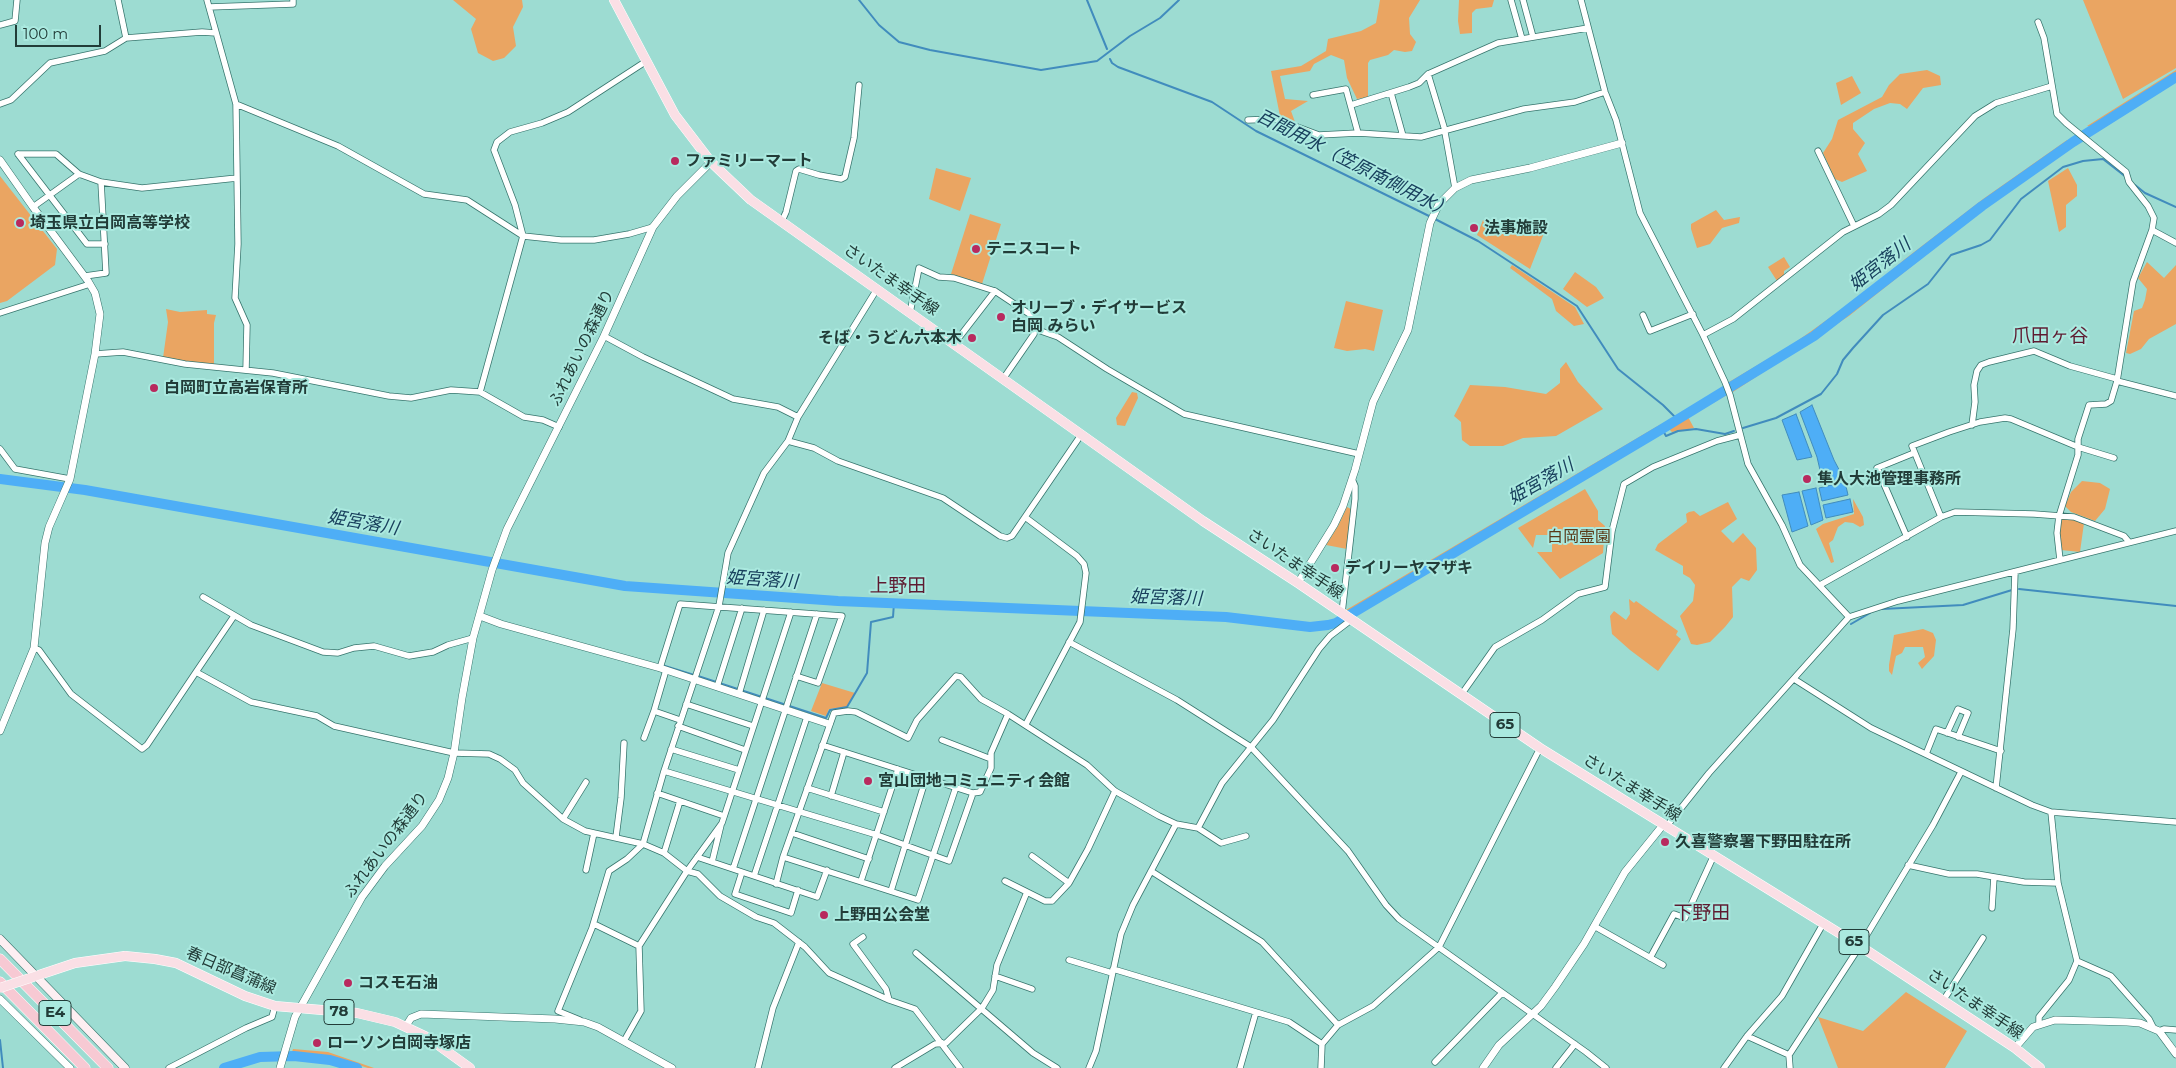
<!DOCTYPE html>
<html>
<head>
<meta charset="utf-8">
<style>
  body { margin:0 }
  #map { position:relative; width:2176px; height:1068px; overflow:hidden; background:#9ddcd2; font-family:Montserrat,sans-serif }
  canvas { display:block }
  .scale { position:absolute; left:15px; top:25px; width:86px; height:22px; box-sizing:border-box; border:2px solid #223c38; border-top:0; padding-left:6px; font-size:15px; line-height:18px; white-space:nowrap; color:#223c38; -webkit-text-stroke:4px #aae9df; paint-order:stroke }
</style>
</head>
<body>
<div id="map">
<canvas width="2176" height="1068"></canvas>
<div class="scale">100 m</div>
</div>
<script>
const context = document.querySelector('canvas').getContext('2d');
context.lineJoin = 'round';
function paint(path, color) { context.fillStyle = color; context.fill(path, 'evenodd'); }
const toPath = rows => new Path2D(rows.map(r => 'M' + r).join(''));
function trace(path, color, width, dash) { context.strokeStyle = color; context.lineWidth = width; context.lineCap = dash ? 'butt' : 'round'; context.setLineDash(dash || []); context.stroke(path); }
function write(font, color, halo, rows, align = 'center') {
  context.font = font + ' Montserrat,"Noto Sans JP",sans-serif'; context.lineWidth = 4; context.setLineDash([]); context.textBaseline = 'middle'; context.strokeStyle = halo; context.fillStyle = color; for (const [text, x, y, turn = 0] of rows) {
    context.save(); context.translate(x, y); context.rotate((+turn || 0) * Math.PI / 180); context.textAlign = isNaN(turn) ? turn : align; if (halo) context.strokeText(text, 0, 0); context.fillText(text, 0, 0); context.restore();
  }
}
paint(toPath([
  [453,0,522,0,523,7,513,27,516,46,504,58,493,61,478,53,471,29,476,19],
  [1380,0,1420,0,1409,18,1410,34,1416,42,1412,51,1405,52,1394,50,1388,55,1370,60,1368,63,1368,97,1357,99,1347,78,1344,60,1331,55,1314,64,1310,71,1280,76,1285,99,1308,101,1291,111,1295,122,1280,116,1271,71,1301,66,1326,51,1328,39,1361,31,1376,23],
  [1459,0,1494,0,1492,7,1476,9,1472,13,1472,33,1460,34,1458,21],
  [2083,0,2176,0,2176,68,2123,99],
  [1927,70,1940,76,1941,85,1923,88,1907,109,1900,104,1890,103,1874,109,1853,123,1853,129,1865,143,1858,154,1867,171,1842,182,1835,179,1823,153,1832,139,1838,120,1882,97,1889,85,1900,74],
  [2176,70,2176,75,2092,127,2087,126],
  [1852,76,1861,93,1841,105,1836,83],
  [2176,79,2176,82,2097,132,2095,129],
  [2080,139,2082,141,1980,212,1849,316,1733,392,1732,389,1828,328,1976,212],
  [2067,140,2070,143,1955,224,1846,311,1813,334,1730,385,1729,382,1793,344,1863,294,1905,259,1983,199],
  [936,168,971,178,960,211,929,199],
  [2068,168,2077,185,2077,196,2066,205,2066,227,2059,232,2048,181],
  [0,176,57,249,55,265,7,301,0,303],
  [1716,210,1724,220,1740,217,1739,223,1722,228,1710,244,1697,248,1691,229,1691,224],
  [970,214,1001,224,982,284,951,274],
  [1483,220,1546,228,1530,269,1477,235],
  [1784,257,1790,267,1784,271,1784,276,1777,281,1768,267],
  [2147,262,2164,278,2176,265,2176,324,2149,339,2141,349,2130,354,2126,353,2134,311,2142,308,2145,300,2147,289,2138,278],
  [1512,265,1575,307,1584,324,1574,326,1556,311,1552,299,1510,268],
  [1575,272,1596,287,1604,298,1587,307,1563,289],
  [1346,301,1383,310,1374,351,1365,349,1347,351,1334,348],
  [166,309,180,312,207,310,207,314,216,315,214,323,214,365,163,358,168,322],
  [1566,362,1578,382,1603,409,1556,436,1523,438,1503,446,1470,446,1462,440,1461,422,1454,416,1470,385,1505,387,1546,394,1560,383,1560,369],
  [1132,392,1137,393,1138,398,1125,426,1117,425,1116,418],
  [1726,392,1727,395,1688,417,1694,428,1672,432,1669,429,1675,422],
  [1661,424,1657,429,1349,612,1346,610],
  [2082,481,2100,483,2110,489,2105,509,2095,521,2071,512,2065,506,2071,492],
  [1585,489,1598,511,1598,520,1605,526,1603,553,1560,579,1537,552,1552,552,1552,535,1536,535,1533,548,1518,528],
  [1853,499,1863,517,1864,525,1860,527,1853,523,1845,522,1838,527,1833,540,1829,543,1834,562,1831,563,1816,529,1823,524,1854,514],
  [1728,502,1737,519,1721,531,1733,543,1743,533,1756,548,1757,570,1749,581,1741,578,1732,587,1733,617,1725,627,1710,642,1697,645,1691,644,1680,616,1693,601,1695,585,1690,578,1683,574,1683,566,1655,550,1658,544,1687,522,1686,514,1689,512,1694,511,1700,516],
  [1347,507,1351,509,1347,549,1326,545,1338,526],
  [2063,518,2073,519,2084,523,2080,552,2061,550,2059,535,2060,520],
  [1629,599,1634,603,1636,601,1678,631,1676,635,1681,639,1658,671,1630,650,1612,634,1610,616,1614,611,1626,620,1630,614],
  [1923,629,1933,633,1936,640,1934,656,1922,669,1918,663,1925,657,1923,647,1905,647,1902,653,1896,656,1892,675,1889,671,1889,665,1894,635],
  [822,683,855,693,847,707,829,709,826,716,811,711],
  [1906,992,1967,1031,1945,1068,1838,1068,1818,1017,1863,1031],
  [293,1049,328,1052,374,1068,368,1068,330,1056,292,1052]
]), '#eaa562');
const water = toPath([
  [1812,405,1834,460,1844,479,1823,483,1817,457,1800,412,1812,405],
  [1796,414,1812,457,1797,460,1782,420,1796,414],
  [1845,482,1848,495,1822,501,1819,488,1845,482],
  [1816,488,1823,520,1811,525,1802,491,1816,488],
  [1799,492,1808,526,1792,532,1782,495,1799,492],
  [1850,499,1853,512,1826,518,1823,505,1850,499]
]);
paint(water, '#4eaef6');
trace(water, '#418cbd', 1);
trace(toPath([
  [859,0,879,25,899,42,930,50,1041,70,1097,61,1130,36,1160,18,1179,0],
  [1087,0,1107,49],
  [1110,59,1112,63,1118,67,1212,102,1256,131,1431,217],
  [2135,185,2145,193,2176,207],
  [1435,219,1478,241,1577,306,1618,369,1663,405,1677,419],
  [1743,428,1776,418,1821,394,1837,374,1843,360,1853,348,1883,315,1928,284,1951,255,1981,245,1990,240,2021,199,2063,167,2083,161,2103,159,2126,177],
  [1662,429,1666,436,1678,431,1696,429,1725,434,1734,431],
  [2019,589,2176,606],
  [1882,609,1963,605,2012,590],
  [1851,624,1870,613],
  [665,666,694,675],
  [698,676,826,718,830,710,847,707,867,673,871,622,893,617,894,603],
  [0,1040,3,1068]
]), '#418cbd', 2);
trace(toPath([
  [0,479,85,490,625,586,838,601,1226,617,1310,627,1328,625,1336,623,1662,429,1814,336,1982,206,2073,142,2176,77],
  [224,1068,260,1057,294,1056,330,1060,357,1068]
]), '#4eaef6', 10);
const minor = toPath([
  [118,0,126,38],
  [207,0,236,104,238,244,235,298,247,325,246,370],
  [1511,0,1522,39],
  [1523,0,1533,37],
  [1581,0,1605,92,1616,120,1640,213,1703,335,1725,382,1730,395,1748,464,1782,525,1800,565,1849,617],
  [209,7,293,4,293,0],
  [2038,22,2044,38,2057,114,2066,123,2126,172,2129,182,2148,206,2154,218,2152,230,2133,282,2117,381,2111,401,2106,404,2089,405,2078,439,2078,455,2059,516,2057,533,2060,560],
  [0,25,15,21,17,0],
  [1391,93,1403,136],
  [1313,95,1346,89,1358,133],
  [0,104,11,100,50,63,105,51,126,38,202,32,216,33],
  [236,104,338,146,424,194,467,200,523,236,561,240,594,240,629,234,653,227],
  [1351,105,1409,87,1419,83,1428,74],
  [1248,120,1276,119,1319,135,1358,133,1421,137,1524,109,1575,102,1605,92],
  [1818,151,1854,226],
  [18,154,56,154,79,174,101,182,142,188,237,178],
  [18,154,87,244,105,244],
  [1455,188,1444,127,1428,74,1498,43,1588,28],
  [33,207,79,174],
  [782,221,786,212,796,171,799,169,819,175,841,179,845,177,854,138,859,85],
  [2152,230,2176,243],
  [85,276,106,273,101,182],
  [0,313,90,284],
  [910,313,919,268,939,277,954,278,995,291,1031,315,1035,327,1034,334,1003,379],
  [1643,315,1650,331,1693,314],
  [1035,329,1058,337,1107,369,1184,414,1359,454],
  [1703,335,1733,319,1843,232,1879,214,1891,205,1975,116,1996,103,2052,86],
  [604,336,643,357,733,399,778,407,798,417],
  [954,344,995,291],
  [95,354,123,352,185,364,273,373,389,396,411,398,451,390,480,392,524,417,543,420,559,427],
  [2117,381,2176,396],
  [480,392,523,236,515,205,494,150,497,142,510,132,542,123,568,112,645,62],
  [1972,425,1975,402,1974,385,1977,371,1981,365,1989,362,2034,351,2070,366,2117,379],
  [788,441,814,448,838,461,943,498,1000,536,1007,538,1012,536,1025,517,1081,435],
  [0,449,15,469,70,479],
  [1025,517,1077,556,1084,564,1086,573,1080,622,1026,724],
  [1941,517,1912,446,1949,432,1980,422,2005,418,2011,419,2078,447,2114,458],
  [1907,537,1877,468,1914,453],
  [1820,585,1941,517,1955,512,2034,514,2074,517,2124,536,2129,542],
  [203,597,251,625,323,652,338,653,354,648,374,646,409,656,433,652,448,645,473,638],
  [1342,613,1355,499,1355,486,1352,479],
  [1069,642,1177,700,1251,747,1348,851,1386,905,1399,919,1586,1052,1606,1068],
  [34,648,39,650,71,694,142,749,147,745,196,672,251,702,317,716,334,726,454,753,489,754,500,759,515,770,523,783,563,819,585,831,643,844,664,853,687,871,698,874,720,896,756,917,774,923,805,947,829,973,889,1000,915,1009,960,1068],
  [660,668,680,604,842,616,818,683,796,676],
  [666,670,654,711,680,720],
  [196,672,234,616],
  [1794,679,1871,728,2032,805,2051,812,2176,822],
  [717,687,742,608],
  [739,694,764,610],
  [1461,695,1495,647,1542,620,1578,594,1605,587,1612,531,1624,484,1653,467,1717,441,1740,435],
  [686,704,753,726],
  [678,726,745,750],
  [1947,733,1958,709,1968,713,1958,737],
  [644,738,654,711],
  [942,740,991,759],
  [822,745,973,793,980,792,991,768,991,753,1008,714,1087,765,1115,791,1159,816,1176,824,1198,828,1221,843,1246,836],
  [671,749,739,770],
  [1926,754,1936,729,2001,751],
  [664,771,877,835,949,861,973,793],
  [807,788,884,812],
  [1996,788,2013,629,2015,572],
  [657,793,724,816],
  [831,796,844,752],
  [563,819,586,782],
  [1666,827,1709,773,1849,617,1898,601,2176,531],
  [1198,828,1222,783,1273,720,1319,649,1330,636,1351,620],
  [792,833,869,859],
  [616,837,621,798,624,743],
  [664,853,680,801],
  [1032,856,1069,883],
  [697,857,817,897,827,870],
  [783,857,918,900,956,787],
  [712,862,721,825],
  [1908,865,1949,874,1977,874,2024,882,2058,883],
  [733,869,817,614],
  [586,870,594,833],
  [1151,871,1262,942,1338,1025],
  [742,872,735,894,791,913,798,890],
  [754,876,807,717],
  [861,881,898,769],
  [1005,881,1027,892],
  [776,884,783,857,834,713,848,711,856,712,908,738,917,720,956,676,961,677,981,699,1008,714],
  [891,891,926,778],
  [1992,908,1994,877],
  [594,924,639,946],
  [1594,926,1663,965],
  [863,937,853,944,886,989,889,1000],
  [916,953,1033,1053,1057,1068],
  [1650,958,1674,914,1685,918,1714,855],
  [1069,960,1112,973],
  [2077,961,2111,976,2149,1019,2153,1027],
  [1113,969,1289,1022,1322,1044],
  [995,976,1032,989],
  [1943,1001,1983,938],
  [580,1020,558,1011,592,928,609,871,627,859,643,844,664,771,719,606,728,553,764,473,788,441,798,417,877,289],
  [2039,1024,2039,1017,2069,980,2077,961,2058,883,2051,812],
  [2159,1031,2164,1029,2176,1030],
  [1747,1036,1789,1055],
  [624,1041,641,1011,639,946,687,871,722,823,791,612],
  [1435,1062,1502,993],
  [169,1068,246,1028,272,1017,275,1006],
  [758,1068,773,1008,799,942],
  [895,1068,935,1044,946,1043,982,1008,993,990,997,965,1027,892,1045,901,1052,901,1069,883,1088,849,1115,791],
  [1089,1068,1096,1051,1121,934,1133,905,1176,824],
  [1240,1068,1256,1012],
  [1321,1068,1322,1044,1338,1025,1373,1006,1439,947,1540,748],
  [1556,1068,1575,1044],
  [1724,1068,1747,1036,1782,996,1823,924],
  [1790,1068,1789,1055,1860,946,1933,825,1961,772]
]);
const tertiary = toPath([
  [0,160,33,207,88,281,95,293,100,314,95,354,70,479,49,527,45,543,34,648,0,731],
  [1298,583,1334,525,1343,506,1355,470,1373,402,1408,330,1430,223,1439,204,1455,188,1471,180,1530,168,1622,143],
  [480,616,501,624,660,668,829,724],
  [0,999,70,1068],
  [406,1026,411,1018,421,1014,555,1019,584,1022,598,1027,672,1068],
  [2015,1048,2033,1027,2055,1020,2127,1022,2140,1023,2159,1031,2176,1054],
  [280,1068,295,1017,362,897,385,866,422,826,439,800,448,778,454,753,462,698,473,638,492,570,507,529,604,336,653,227,677,196,711,162],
  [1483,1068,1499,1045,1541,1006,1555,987,1584,944,1625,872,1663,825]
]);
const secondary = toPath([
  [0,939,125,1068]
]);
const primary = toPath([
  [614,0,675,115,711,162,751,200,1203,521,1298,583,1540,748,1860,946,2015,1048,2040,1068],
  [125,956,155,959,176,963,245,996,275,1006,357,1013,395,1022,427,1037,470,1068]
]);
const motorway = toPath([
  [0,959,108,1068],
  [0,982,85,1068]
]);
trace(minor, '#37756d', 7);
trace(tertiary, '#37756d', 8);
trace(secondary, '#37756d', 9);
trace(primary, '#fff', 10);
trace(motorway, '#fff', 11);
trace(minor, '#fff', 5.5);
trace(tertiary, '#fff', 7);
trace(secondary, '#fdeff2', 8);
trace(primary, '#fadfe5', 9);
trace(motorway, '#f7c9d3', 10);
const primaryBridge = toPath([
  [0,988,75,963,125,956]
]);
trace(primaryBridge, '#fff', 10, []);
trace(primaryBridge, '#fadfe5', 9);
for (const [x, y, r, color] of [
  [675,161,5,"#b82a5e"],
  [20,223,5,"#b82a5e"],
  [1474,228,5,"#b82a5e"],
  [976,249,5,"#b82a5e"],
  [1001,317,5,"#b82a5e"],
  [972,338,5,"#b82a5e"],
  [154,388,5,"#b82a5e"],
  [1807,479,5,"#b82a5e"],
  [1335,568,5,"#b82a5e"],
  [868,781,5,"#b82a5e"],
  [1665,842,5,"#b82a5e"],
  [824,915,5,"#b82a5e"],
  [348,983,5,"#b82a5e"],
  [317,1043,5,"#b82a5e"]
]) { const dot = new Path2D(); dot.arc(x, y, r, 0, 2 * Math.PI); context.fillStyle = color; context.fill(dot); trace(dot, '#aae9df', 2); }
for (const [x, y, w] of [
  [1505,725,30],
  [1854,942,30],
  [339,1012,30],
  [55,1013,32]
]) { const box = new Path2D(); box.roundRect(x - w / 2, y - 12.5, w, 25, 4); context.fillStyle = '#aae9df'; context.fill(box); trace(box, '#223c38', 1); }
write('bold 15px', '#223c38', null, [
  ["65",1505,725],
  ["65",1854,942],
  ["78",339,1012],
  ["E4",55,1013]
]);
write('bold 16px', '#223c38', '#aae9df', [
  ["ファミリーマート",685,161],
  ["埼玉県立白岡高等学校",30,223],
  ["法事施設",1484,228],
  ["テニスコート",986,249],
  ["オリーブ・デイサービス",1011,308],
  ["白岡 みらい",1011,326],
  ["そば・うどん六本木",962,338,"right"],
  ["白岡町立高岩保育所",164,388],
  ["隼人大池管理事務所",1817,479],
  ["デイリーヤマザキ",1345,568],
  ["宮山団地コミュニティ会館",878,781],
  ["久喜警察署下野田駐在所",1675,842],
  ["上野田公会堂",834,915],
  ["コスモ石油",358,983],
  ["ローソン白岡寺塚店",327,1043]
], 'left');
write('16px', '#223c38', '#aae9df', [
  ["さいたま幸手線",891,280,35],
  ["ふれあいの森通り",582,348,-64],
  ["さいたま幸手線",1295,564,34],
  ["さいたま幸手線",1632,788,32],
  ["ふれあいの森通り",386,845,-53],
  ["春日部菖蒲線",231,971,23],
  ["さいたま幸手線",1975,1004,34]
]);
write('16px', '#5a3917', '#aae9df', [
  ["白岡霊園",1579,537]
]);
write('italic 18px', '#19405d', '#aae9df', [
  ["百間用水（笠原南側用水）",1354,164,27],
  ["姫宮落川",1880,265,-38],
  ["姫宮落川",1541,482,-30],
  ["姫宮落川",363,523,10],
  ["姫宮落川",762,580,4],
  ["姫宮落川",1166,598,2]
]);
write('19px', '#5e1a30', '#aae9df', [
  ["爪田ヶ谷",2050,336],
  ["上野田",898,586],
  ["下野田",1702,913]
]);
</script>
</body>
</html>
